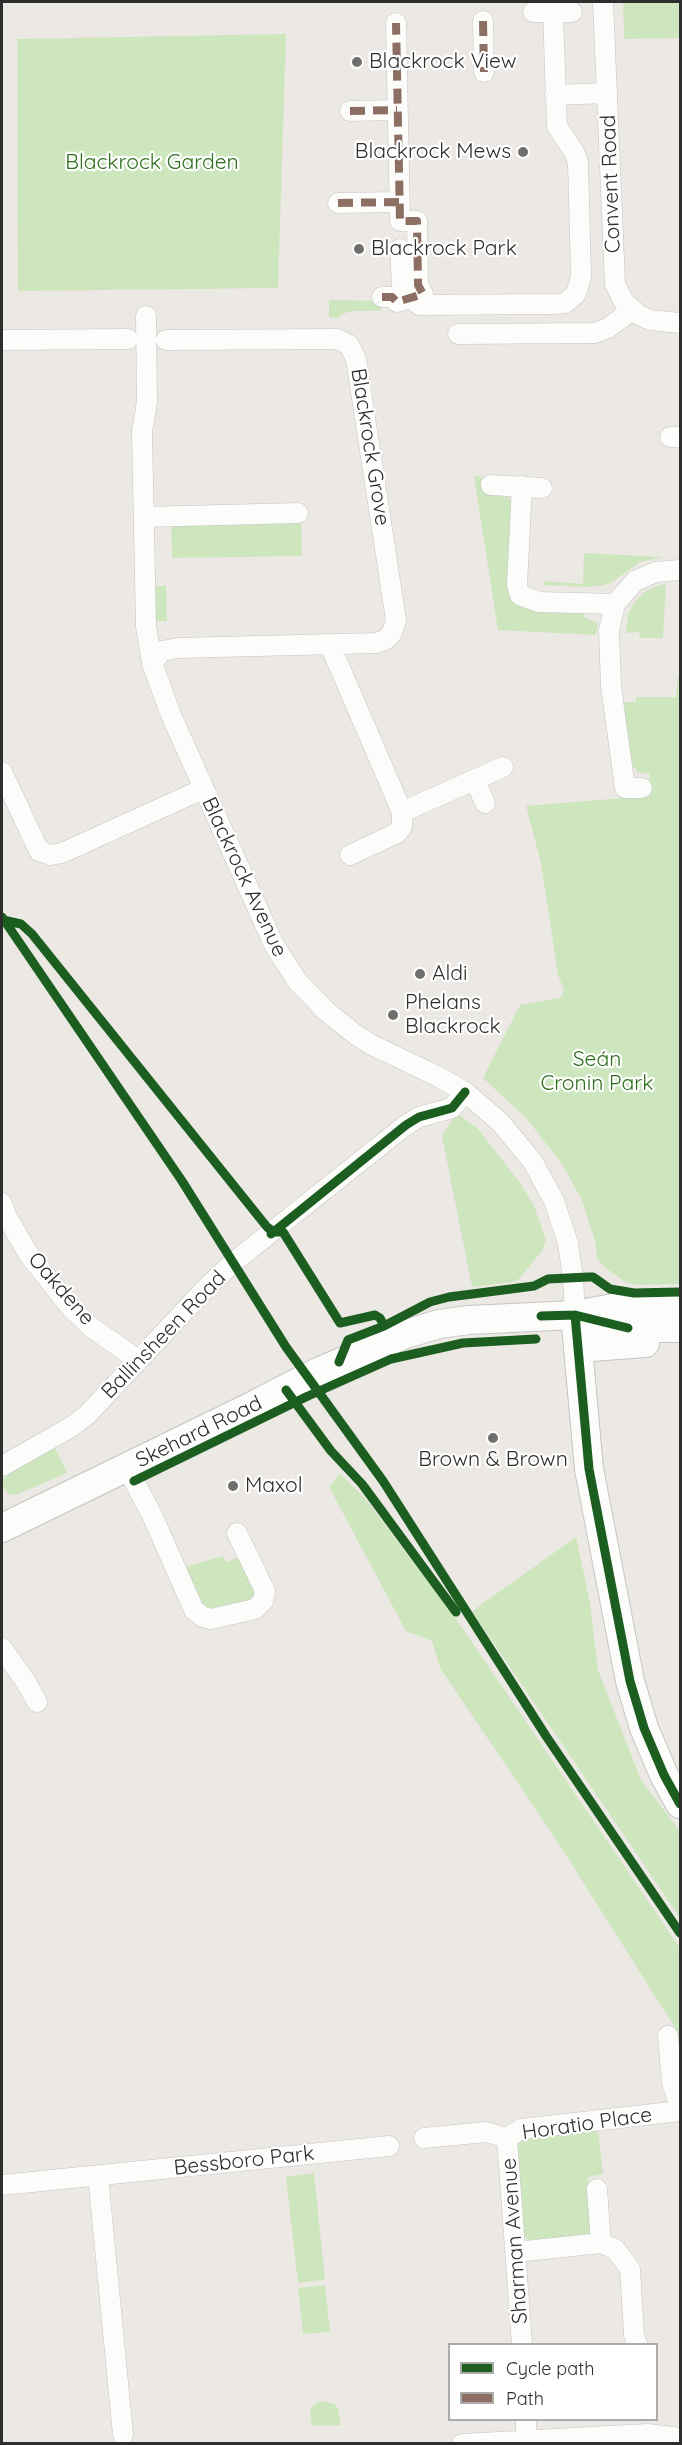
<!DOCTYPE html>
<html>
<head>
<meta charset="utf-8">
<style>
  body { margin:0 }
  #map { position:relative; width:682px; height:2445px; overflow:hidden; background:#ece8e4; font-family:Quicksand,sans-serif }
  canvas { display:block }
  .frame { position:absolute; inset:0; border:3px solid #2e2e2e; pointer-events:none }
  .legend { position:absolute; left:448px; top:2343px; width:210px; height:78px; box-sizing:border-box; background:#fff; border:2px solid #ababab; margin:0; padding:8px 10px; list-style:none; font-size:18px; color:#2e2e2e }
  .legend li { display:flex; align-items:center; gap:12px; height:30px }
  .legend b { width:30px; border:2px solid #ababab }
</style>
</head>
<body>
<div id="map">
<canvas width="682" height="2445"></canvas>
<div class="frame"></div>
<ul class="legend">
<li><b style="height:8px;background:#1b5e20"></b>Cycle path</li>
<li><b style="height:8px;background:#8d6e63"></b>Path</li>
</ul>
</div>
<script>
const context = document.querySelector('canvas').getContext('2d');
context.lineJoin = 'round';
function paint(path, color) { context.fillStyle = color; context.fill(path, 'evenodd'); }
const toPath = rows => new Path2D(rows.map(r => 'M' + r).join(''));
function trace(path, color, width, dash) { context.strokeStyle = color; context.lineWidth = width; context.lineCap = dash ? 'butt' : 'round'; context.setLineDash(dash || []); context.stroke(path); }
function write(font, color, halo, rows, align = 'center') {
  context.font = font + ' Quicksand,sans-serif'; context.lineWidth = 4.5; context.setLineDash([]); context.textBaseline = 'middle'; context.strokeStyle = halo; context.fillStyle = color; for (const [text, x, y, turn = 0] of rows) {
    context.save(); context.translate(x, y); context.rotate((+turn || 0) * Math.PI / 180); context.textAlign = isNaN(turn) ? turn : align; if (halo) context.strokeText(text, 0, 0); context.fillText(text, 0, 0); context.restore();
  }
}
paint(toPath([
  [623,2,680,2,680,38,624,39],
  [286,34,278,288,18,291,17,39],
  [329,300,380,301,381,311,352,311,342,314,338,318,329,317],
  [474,476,482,477,482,485,508,496,513,504,521,605,530,609,584,612,584,617,598,624,596,635,498,630],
  [301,522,302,556,172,558,171,524],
  [584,553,663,557,640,562,611,583,603,585,590,587,544,585,544,581,583,584],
  [666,583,663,638,640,638,639,632,626,633,628,614,636,600,647,590],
  [155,586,166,586,167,621,155,621],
  [678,676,680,677,680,1284,636,1285,625,1282,602,1265,597,1257,595,1241,582,1200,562,1164,526,1118,483,1078,520,1005,560,998,564,990,558,975,541,863,526,806,647,796,650,774,638,772,632,765,621,702,636,702,636,697,676,697],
  [457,1113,478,1129,521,1184,534,1206,546,1240,542,1251,519,1279,512,1282,472,1287,442,1136],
  [54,1446,67,1473,16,1495,8,1494,2,1484,2,1480,7,1476,6,1472],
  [340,1473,367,1501,463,1629,680,1948,680,2050,677,2031,559,1844,440,1668,432,1641,406,1631,329,1487],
  [576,1537,590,1603,598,1670,641,1780,680,1831,680,1918,472,1611],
  [223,1556,226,1562,237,1558,253,1581,255,1593,250,1601,213,1611,202,1607,182,1568],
  [598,2130,603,2174,588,2177,594,2225,592,2232,587,2237,533,2242,527,2239,522,2234,516,2145,526,2137],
  [314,2173,325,2280,298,2283,286,2177],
  [325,2285,330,2332,303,2334,298,2288],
  [320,2401,335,2404,338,2409,341,2425,312,2426,310,2412,312,2406]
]), '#cee6be');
const street = toPath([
  [603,2,615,284,624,302,639,315,650,320,680,323],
  [533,12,572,12],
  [483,21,484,72],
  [555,95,607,93],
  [350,111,397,110],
  [338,203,399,202],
  [400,249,402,284,405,292,419,305,554,304,565,303,576,294,581,277,578,162,574,152,557,126,553,12],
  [382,297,392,297,397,302,423,294,418,285,417,221,400,221,396,23],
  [146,316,147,402,142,432,146,626,152,663,171,715,274,945,298,982,326,1011,356,1035,372,1045,437,1076,465,1092,500,1122,533,1162,554,1201,568,1243,573,1278,575,1315],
  [458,334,595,333,608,328,632,310],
  [2,340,128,339],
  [670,437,680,437],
  [491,485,542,488],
  [522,486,517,585,520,595,539,602,615,604],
  [144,517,298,513],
  [330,645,402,812,402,827,397,833,350,855],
  [152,663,162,651,178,648,376,643,385,640,392,633,396,620,356,359,349,345,337,339,166,340],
  [2,772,39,851,51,855,62,853,203,789],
  [475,780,485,803],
  [642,788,625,788,611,686,609,630,615,604,635,581,656,572,680,570],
  [402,812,503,767],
  [2,1203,7,1217,29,1255,72,1309,91,1327,138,1360],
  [2,1466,71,1427,87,1415,206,1288,235,1261,406,1125,419,1117,452,1108,465,1092],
  [127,1468,152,1515,194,1610,203,1617,211,1619,255,1609,263,1601,265,1591,237,1533],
  [2,1648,26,1682,37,1702],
  [668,2036,672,2082,680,2108],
  [424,2138,486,2132,507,2138,521,2129,680,2111],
  [507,2138,522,2344],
  [98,2176,123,2435],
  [2,2185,389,2146],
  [597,2189,601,2243,615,2249,630,2269,634,2335,637,2344],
  [516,2252,601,2243],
  [526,2420,526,2439],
  [462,2444,647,2434,680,2438]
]);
const secondary = toPath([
  [575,1315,589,1469,630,1681,644,1728,664,1775,680,1804],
  [583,1318,620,1328,680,1328],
  [578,1348,645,1343],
  [2,1528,248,1408,318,1372,406,1334,439,1324,469,1320,575,1315,619,1307,680,1307]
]);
trace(street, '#c5c4c5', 21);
trace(secondary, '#c5c4c5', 30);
trace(street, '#fcfcfb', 20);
trace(secondary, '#fcfcfb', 28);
trace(toPath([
  [483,21,484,72],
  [350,111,397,110],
  [338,203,399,202],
  [382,297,392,297,397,302,423,294,418,285,417,221,400,221,396,23]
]), '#8d6e63', 8, [15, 8]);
trace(toPath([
  [2,917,182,1181,286,1347,383,1481,546,1736,680,1933],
  [3,920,21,924,32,934,267,1227,274,1232,283,1232,340,1323,375,1315,380,1318,384,1326],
  [271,1234,406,1125,419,1117,452,1108,465,1092],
  [575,1315,589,1469,630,1681,644,1728,664,1775,680,1804],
  [541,1316,575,1315,628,1328],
  [339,1362,348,1340,384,1326,430,1302,449,1297,534,1286,548,1279,588,1277,593,1277,610,1289,634,1293,680,1292],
  [286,1390,331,1451,362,1484,456,1612],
  [134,1481,308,1396,391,1359,463,1343,536,1339]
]), '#1b5e20', 9);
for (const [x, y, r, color] of [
  [357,62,6,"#706f6e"],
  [523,152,6,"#706f6e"],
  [359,249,6,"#706f6e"],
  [420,974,6,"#706f6e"],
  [393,1015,6,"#706f6e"],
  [493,1438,6,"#706f6e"],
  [233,1486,6,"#706f6e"]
]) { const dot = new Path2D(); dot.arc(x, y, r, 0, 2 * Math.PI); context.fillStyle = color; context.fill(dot); trace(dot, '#fff', 2); }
write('21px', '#2e2e2e', '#fff', [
  ["Blackrock View",369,62],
  ["Blackrock Mews",511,152,"right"],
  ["Blackrock Park",371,249],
  ["Aldi",432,974],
  ["Phelans",405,1003],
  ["Blackrock",405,1027],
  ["Brown & Brown",493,1460,"center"],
  ["Maxol",245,1486]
], 'left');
write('21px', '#2c6e1b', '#fff', [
  ["Blackrock Garden",152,163],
  ["Seán",597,1060],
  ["Cronin Park",597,1084]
]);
write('21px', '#2e2e2e', '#fff', [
  ["Convent Road",611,184,-92],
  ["Blackrock Grove",370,447,81],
  ["Blackrock Avenue",244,877,65],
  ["Oakdene",61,1289,49],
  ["Ballinsheen Road",164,1335,-46],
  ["Skehard Road",199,1432,-26],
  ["Horatio Place",587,2124,-8],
  ["Bessboro Park",244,2161,-6],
  ["Sharman Avenue",515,2241,-94]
]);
</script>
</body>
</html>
